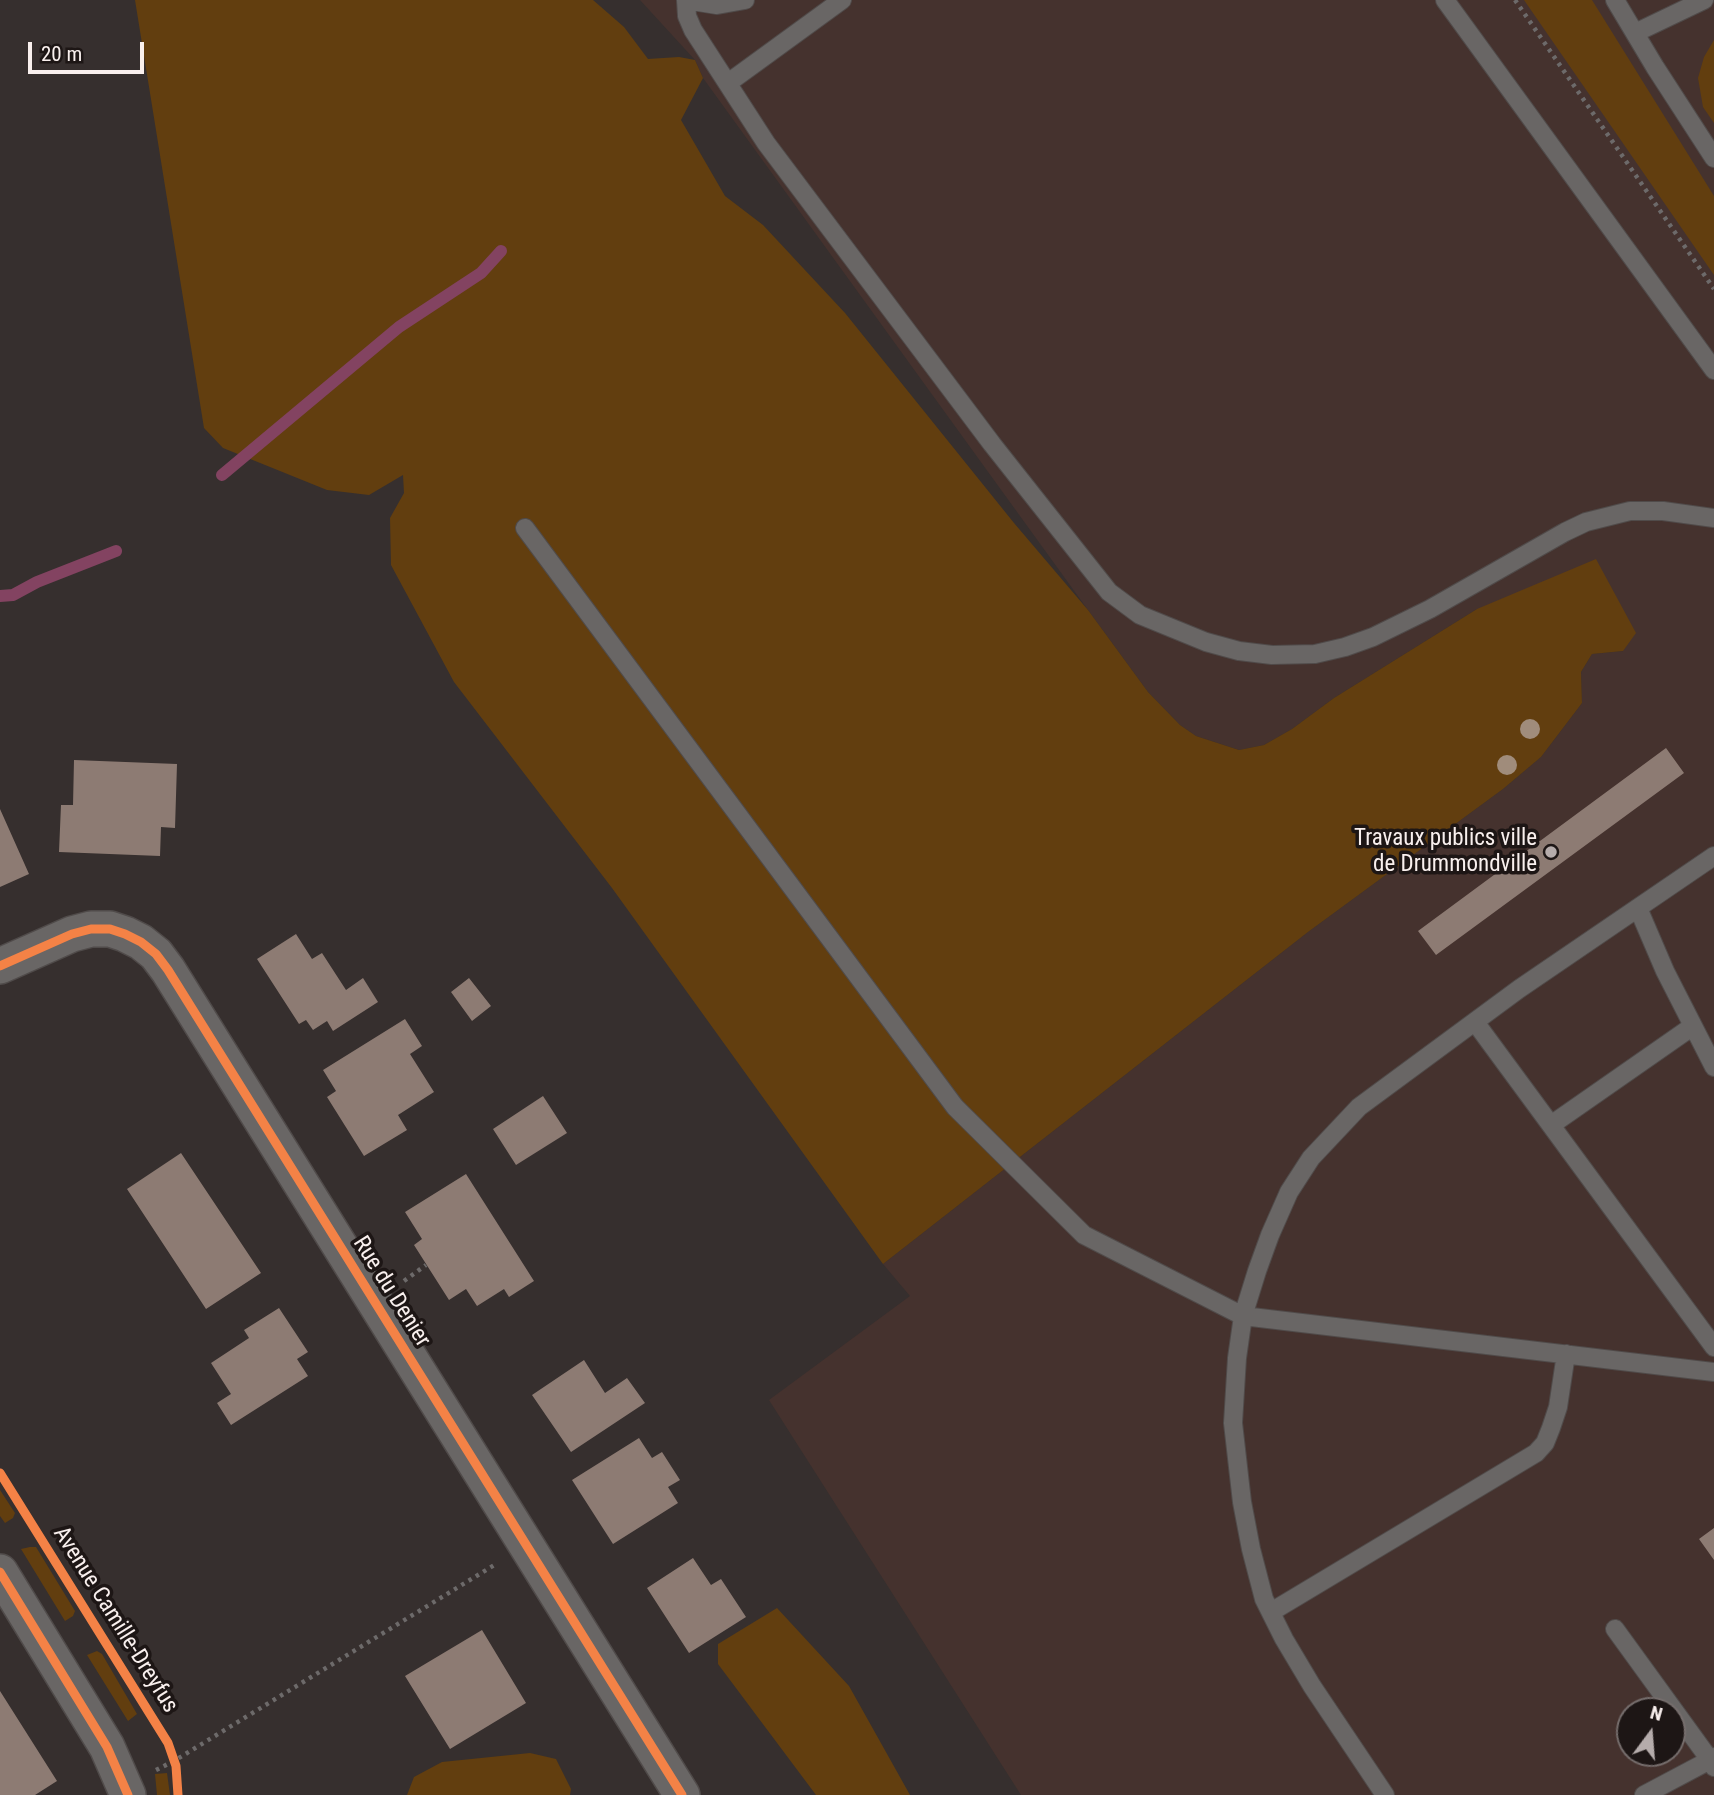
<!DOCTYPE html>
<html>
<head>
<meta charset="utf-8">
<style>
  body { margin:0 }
  #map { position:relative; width:1714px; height:1795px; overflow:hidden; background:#362f2e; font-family:"Roboto Condensed",sans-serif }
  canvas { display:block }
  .north { position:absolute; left:1616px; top:1697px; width:70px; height:70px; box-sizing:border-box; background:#1d1615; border:2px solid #756d6c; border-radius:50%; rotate:16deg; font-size:19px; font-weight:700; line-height:28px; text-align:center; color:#f9f0ee }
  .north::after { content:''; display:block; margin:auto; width:24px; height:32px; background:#b5acab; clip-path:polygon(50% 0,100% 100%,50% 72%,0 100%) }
  .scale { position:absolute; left:28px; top:42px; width:116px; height:32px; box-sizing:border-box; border:4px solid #f9f0ee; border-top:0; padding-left:9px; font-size:21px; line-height:24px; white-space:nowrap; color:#f9f0ee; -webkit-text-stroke:5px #1d1615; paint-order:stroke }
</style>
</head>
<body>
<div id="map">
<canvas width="1714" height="1795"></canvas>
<div class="north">N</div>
<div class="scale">20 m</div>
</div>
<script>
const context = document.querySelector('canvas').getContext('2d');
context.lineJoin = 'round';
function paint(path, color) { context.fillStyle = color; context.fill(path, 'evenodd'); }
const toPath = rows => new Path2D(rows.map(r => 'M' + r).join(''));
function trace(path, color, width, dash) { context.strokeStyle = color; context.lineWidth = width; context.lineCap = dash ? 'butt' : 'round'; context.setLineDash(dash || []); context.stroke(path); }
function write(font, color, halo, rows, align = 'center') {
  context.font = font + ' "Roboto Condensed",sans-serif'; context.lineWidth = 7; context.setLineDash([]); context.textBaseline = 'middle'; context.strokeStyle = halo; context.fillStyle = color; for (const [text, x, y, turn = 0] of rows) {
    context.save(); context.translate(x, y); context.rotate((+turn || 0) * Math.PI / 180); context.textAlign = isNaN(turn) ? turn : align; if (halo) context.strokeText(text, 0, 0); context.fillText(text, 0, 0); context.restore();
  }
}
paint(toPath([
  [640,0,1714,0,1714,1795,1021,1795,769,1400,910,1296,883,1264,1308,932,1503,789,1541,757,1582,703,1581,672,1592,654,1623,651,1477,609,1334,698,1292,729,1264,745,1239,750,1196,736,1180,725,1148,692,1088,610,703,78,695,60],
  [1630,1711,1672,1711,1672,1753,1630,1753]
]), '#45322e');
paint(toPath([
  [135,0,593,0,624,27,648,59,679,57,695,60,703,78,681,120,725,196,763,225,845,313,1014,523,1088,610,1148,692,1180,725,1196,736,1239,750,1264,745,1292,729,1334,698,1477,609,1596,559,1636,633,1623,651,1592,654,1581,672,1582,703,1541,757,1503,789,1308,932,883,1264,612,888,454,682,391,565,390,518,404,493,403,475,369,495,327,490,223,448,204,428],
  [1524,0,1592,0,1714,196,1714,275],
  [1714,40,1714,123,1703,107,1698,78,1704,57],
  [0,1490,15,1513,13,1518,5,1523,0,1516],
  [30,1547,36,1547,75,1611,73,1616,65,1621,21,1549],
  [777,1608,849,1686,910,1795,816,1795,718,1664,718,1644],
  [97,1651,102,1654,137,1714,128,1721,87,1655],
  [530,1753,556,1759,571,1789,570,1795,407,1795,414,1777,442,1762],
  [167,1773,170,1795,157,1795,155,1774]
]), '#623e0f');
trace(toPath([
  [222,475,399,327,481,273,501,251],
  [0,596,13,595,37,582,116,551]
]), '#834361', 12);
paint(toPath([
  [1666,748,1684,773,1436,955,1418,931],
  [74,760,177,764,175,828,161,827,160,856,59,852,61,805,73,805],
  [0,809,29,874,0,887],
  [296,934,312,959,322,953,346,990,363,978,378,1002,333,1031,327,1021,313,1030,306,1020,299,1024,257,959],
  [469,978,491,1006,472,1021,451,992],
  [405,1019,422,1046,410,1054,434,1092,398,1115,407,1130,364,1156,327,1097,336,1091,323,1070],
  [543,1096,567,1133,516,1165,493,1129],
  [181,1153,261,1273,206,1309,127,1189],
  [466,1174,534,1281,509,1297,504,1289,477,1306,466,1289,449,1300,414,1245,422,1239,405,1212],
  [279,1308,308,1352,297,1359,308,1376,231,1425,217,1403,231,1394,211,1363,249,1338,244,1330],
  [584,1360,605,1393,627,1378,645,1403,571,1452,532,1395],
  [639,1438,652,1458,662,1452,680,1480,668,1487,678,1503,613,1544,572,1480],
  [1714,1528,1714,1560,1699,1539],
  [693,1558,711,1585,721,1579,746,1617,689,1653,647,1588],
  [482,1630,526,1703,450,1749,405,1676],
  [0,1691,57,1781,35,1795,0,1795]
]), '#8d7b73');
const service = toPath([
  [686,0,687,16,693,30,766,143,992,444,1109,592,1140,615,1206,642,1239,651,1272,655,1315,654,1345,647,1373,637,1430,609,1565,532,1586,522,1630,511,1663,511,1714,518],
  [686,0,717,5,745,0],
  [1445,0,1714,370],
  [1615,0,1655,67,1714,158],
  [1635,33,1704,0],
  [728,83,842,0],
  [525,528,955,1107,1084,1235,1243,1316,1714,1372],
  [1638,908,1665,971,1714,1067],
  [1475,1022,1714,1347],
  [1551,1125,1693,1026],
  [1271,1612,1536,1453,1545,1443,1551,1428,1558,1407,1566,1354],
  [1615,1629,1710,1760,1714,1757],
  [1385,1795,1312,1686,1284,1639,1264,1599,1251,1549,1242,1502,1233,1423,1237,1358,1243,1316,1257,1271,1270,1235,1289,1192,1311,1158,1359,1107,1519,989,1714,856],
  [1644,1795,1710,1760,1714,1767]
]);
const minor = toPath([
  [0,966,72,934,91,929,110,929,125,934,141,942,156,954,168,970,682,1795],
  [0,1572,107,1747,128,1795]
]);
trace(service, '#504b4a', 20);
trace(minor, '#504b4a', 38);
trace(toPath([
  [1515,0,1714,289],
  [404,1281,426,1265],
  [156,1770,174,1761,496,1564]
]), '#6d6a6a', 4.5, [3.5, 5]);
trace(service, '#696665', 18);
trace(minor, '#696665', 35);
trace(toPath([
  [0,966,72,934,91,929,110,929,125,934,141,942,156,954,168,970,682,1795],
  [0,1473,168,1743,176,1766,178,1795],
  [0,1572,107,1747,128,1795]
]), '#f48246', 9);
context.fillStyle = '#a08c7b';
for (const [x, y] of [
  [1530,729],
  [1507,765]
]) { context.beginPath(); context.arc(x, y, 10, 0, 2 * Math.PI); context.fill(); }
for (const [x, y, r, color] of [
  [1551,852,7,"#b5acab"]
]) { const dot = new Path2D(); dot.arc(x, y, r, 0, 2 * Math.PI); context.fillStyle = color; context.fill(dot); trace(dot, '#1d1615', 2.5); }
write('23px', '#f9f0ee', '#1d1615', [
  ["Travaux publics ville",1537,839],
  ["de Drummondville",1537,865]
], 'right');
write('23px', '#f9f0ee', '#1d1615', [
  ["Rue du Denier",391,1292,58],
  ["Avenue Camille-Dreyfus",115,1620,58]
]);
</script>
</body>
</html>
